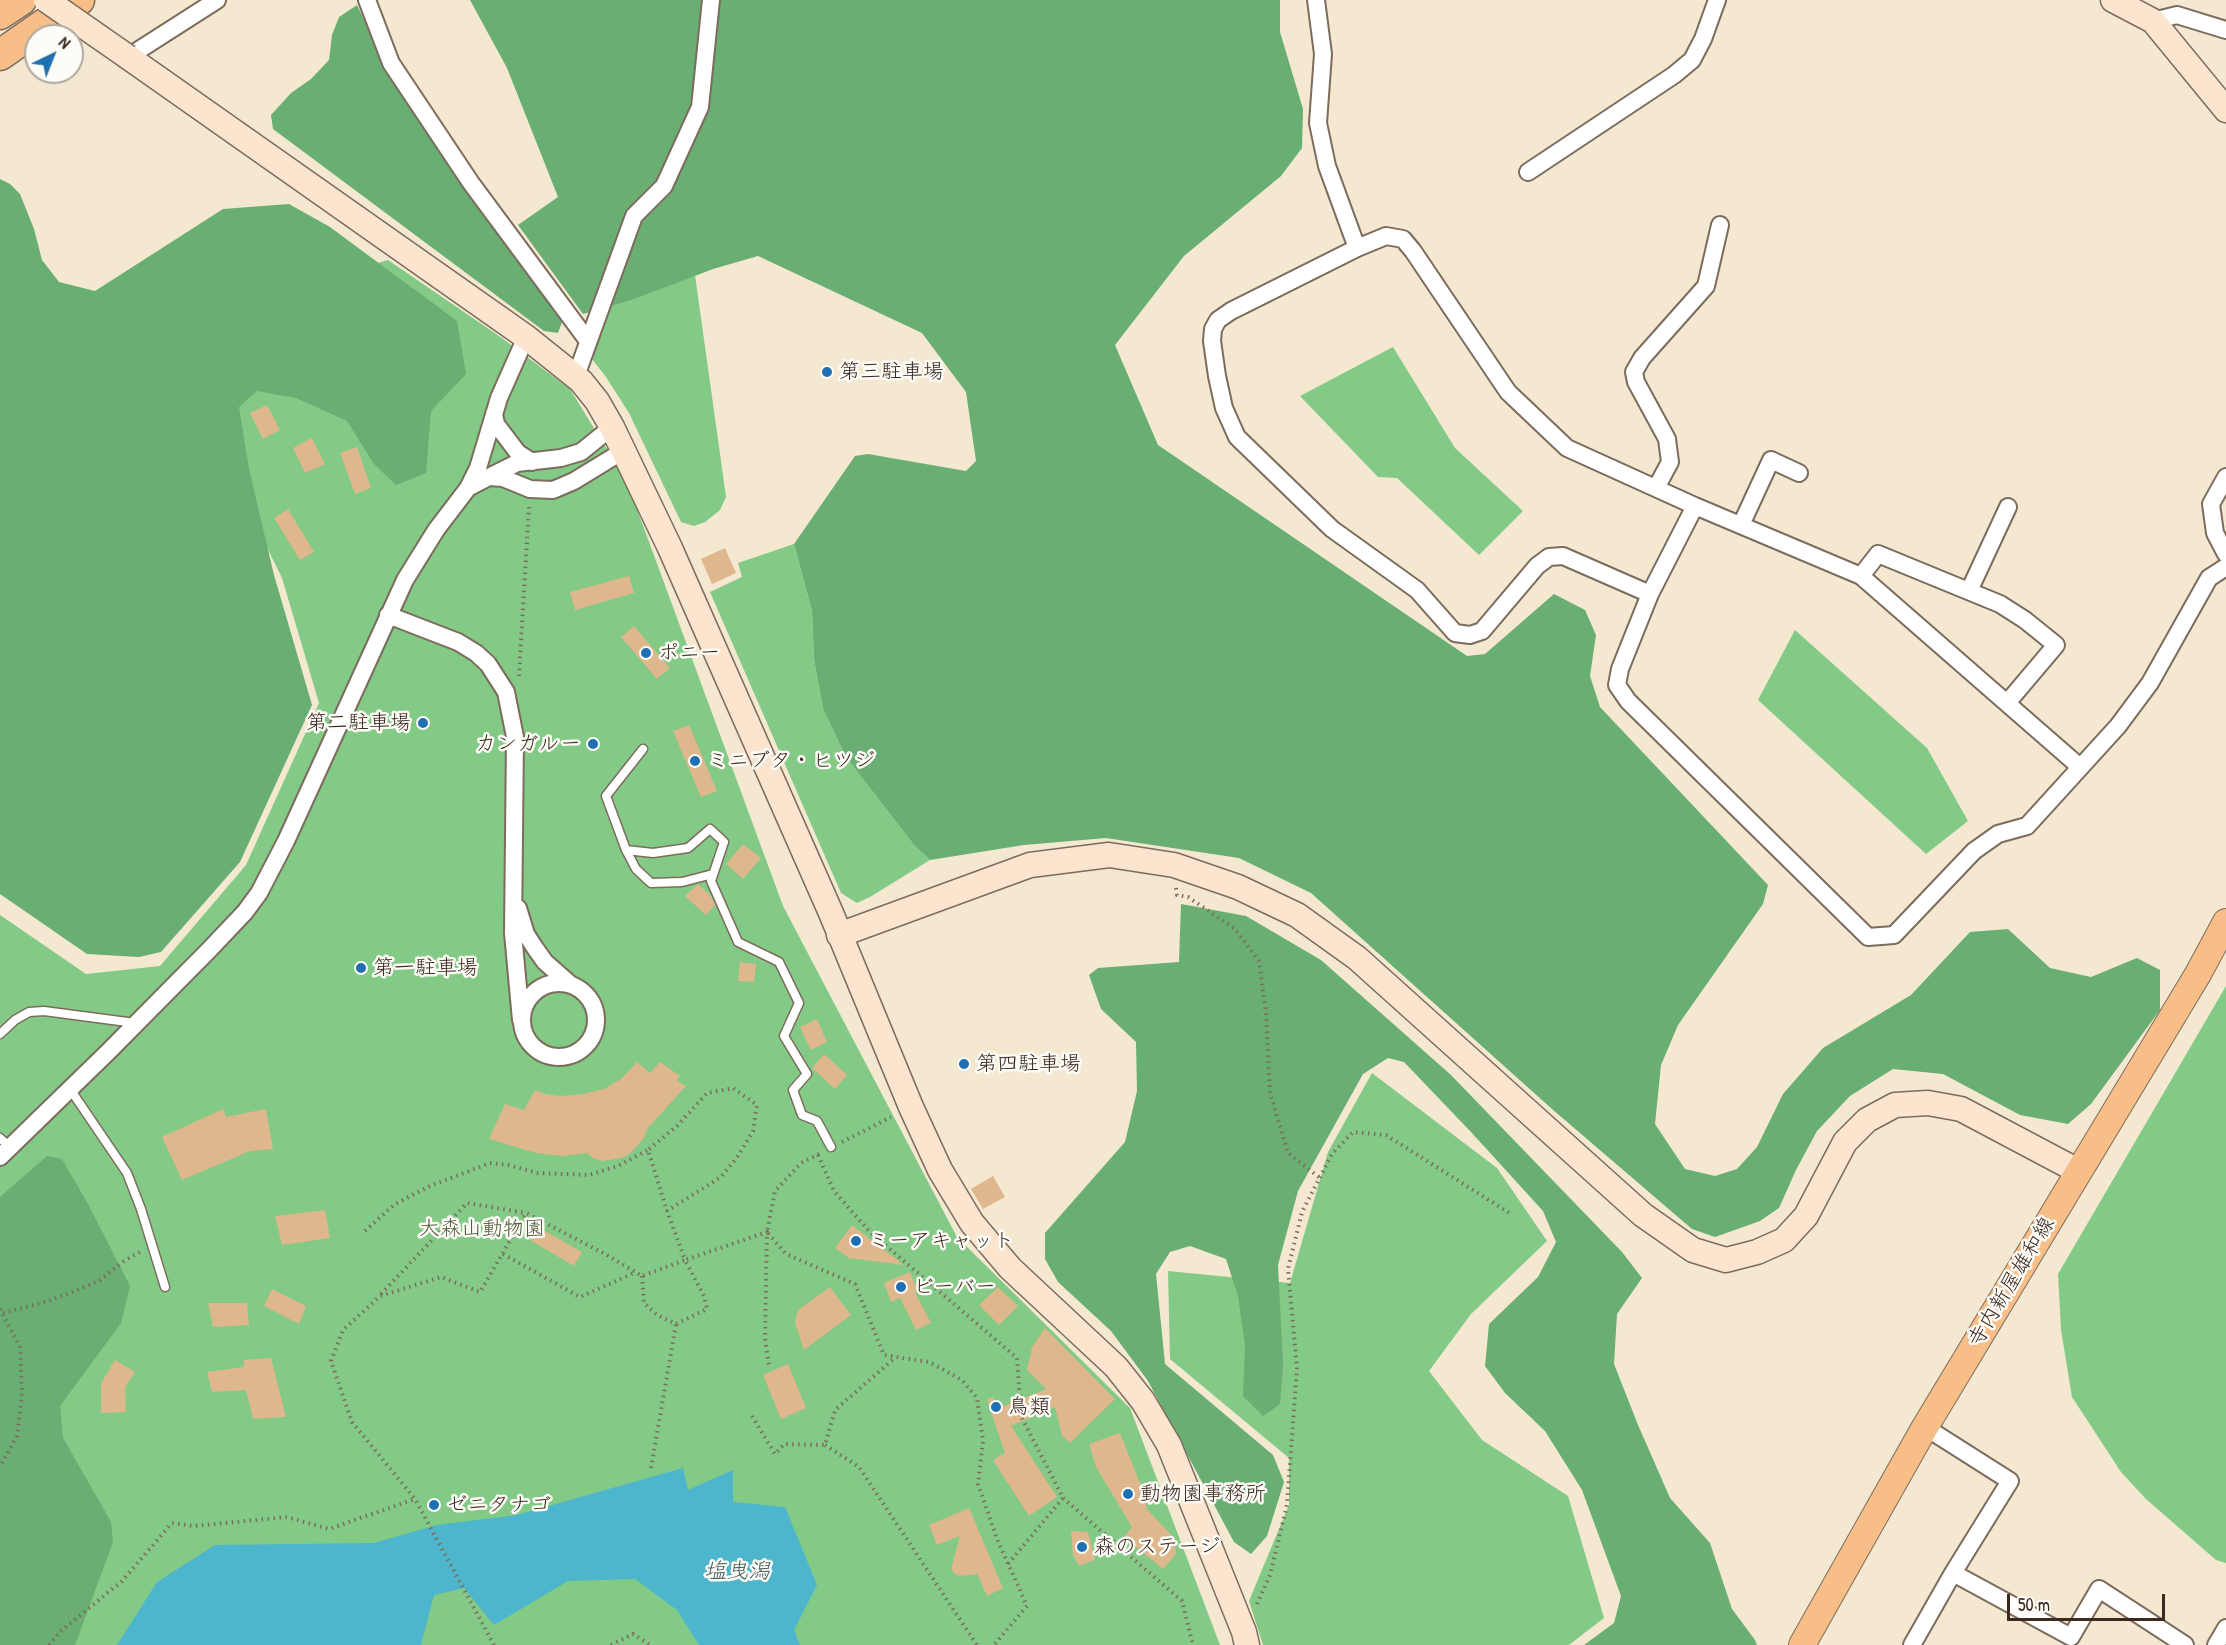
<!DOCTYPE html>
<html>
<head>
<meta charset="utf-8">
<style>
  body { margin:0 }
  #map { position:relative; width:2226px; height:1645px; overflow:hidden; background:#f4e8d1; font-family:"Patrick Hand",sans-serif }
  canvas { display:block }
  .north { position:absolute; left:24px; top:24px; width:60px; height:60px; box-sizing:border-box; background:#fdfcf7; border:2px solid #afa8a0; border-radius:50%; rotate:43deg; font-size:16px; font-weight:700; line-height:24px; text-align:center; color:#3b2a1e }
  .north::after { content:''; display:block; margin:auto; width:21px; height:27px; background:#1f6fb2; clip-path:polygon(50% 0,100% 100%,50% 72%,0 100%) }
  .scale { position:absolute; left:2007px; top:1594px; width:158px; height:27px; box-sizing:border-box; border:3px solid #3b2a1e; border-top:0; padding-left:8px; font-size:18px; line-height:21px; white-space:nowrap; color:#3b2a1e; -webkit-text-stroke:4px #fdfcf7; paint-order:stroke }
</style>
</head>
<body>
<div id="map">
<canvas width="2226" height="1645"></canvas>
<div class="north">N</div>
<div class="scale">50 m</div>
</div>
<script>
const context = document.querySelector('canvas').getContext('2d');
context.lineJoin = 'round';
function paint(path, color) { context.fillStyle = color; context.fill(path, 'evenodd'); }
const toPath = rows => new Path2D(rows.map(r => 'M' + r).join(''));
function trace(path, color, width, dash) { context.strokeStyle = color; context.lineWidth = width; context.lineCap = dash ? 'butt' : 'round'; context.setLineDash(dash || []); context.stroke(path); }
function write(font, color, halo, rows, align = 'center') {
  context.font = font + ' "Patrick Hand","Klee One",sans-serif'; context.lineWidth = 5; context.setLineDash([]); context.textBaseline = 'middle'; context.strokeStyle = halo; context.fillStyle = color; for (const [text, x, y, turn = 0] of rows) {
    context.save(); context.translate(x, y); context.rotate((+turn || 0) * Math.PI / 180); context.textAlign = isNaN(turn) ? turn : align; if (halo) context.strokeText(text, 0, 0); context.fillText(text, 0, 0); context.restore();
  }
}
paint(toPath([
  [388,260,499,336,570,389,627,482,783,906,957,1237,1130,1408,1220,1645,15,1645,0,1253,0,915,86,974,160,966,246,865,319,703,282,578,199,409,297,287],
  [695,275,726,497,720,510,705,522,694,526,681,522,629,413,606,377,592,359,607,307,632,300],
  [1393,347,1455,448,1523,511,1479,555,1397,478,1378,477,1300,396],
  [794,544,812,611,814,659,823,709,846,757,914,845,930,860,870,897,857,903,841,893,710,592,742,577,738,563],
  [1795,630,1927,748,1968,821,1926,854,1758,700],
  [2226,986,2226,1563,2216,1560,2146,1499,2121,1472,2072,1397,2061,1330,2058,1274],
  [1372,1073,1497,1168,1547,1241,1471,1314,1429,1371,1482,1440,1568,1496,1604,1618,1569,1645,1263,1645,1249,1601,1289,1505,1289,1458,1170,1359,1168,1271,1290,1283,1328,1152]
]), '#82ca85');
paint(toPath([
  [470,0,1280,0,1280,32,1303,109,1302,148,1281,176,1184,256,1115,345,1158,445,1467,656,1485,654,1554,594,1585,610,1596,635,1590,676,1600,707,1768,885,1763,904,1678,1025,1661,1065,1655,1124,1685,1169,1715,1176,1737,1169,1757,1147,1783,1094,1823,1048,1911,995,1970,932,2008,929,2050,968,2091,977,2137,958,2160,970,2160,1010,2091,1104,2068,1124,2020,1115,1943,1074,1893,1069,1850,1096,1817,1131,1796,1170,1779,1208,1760,1221,1715,1237,1692,1229,1552,1109,1311,893,1239,858,1106,838,1024,845,930,860,914,845,846,757,823,709,814,659,812,611,794,544,855,456,868,454,966,471,976,461,966,392,922,333,758,256,713,269,632,300,583,314,518,225,558,197,507,68],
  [357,5,397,86,562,322,558,333,544,331,273,129,271,115,291,93,311,79,329,60,332,35,339,17],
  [0,179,10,184,20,194,34,229,42,260,59,282,95,291,223,209,289,204,330,227,457,321,466,374,431,411,426,473,396,485,374,464,347,421,296,398,257,391,239,407,249,469,274,575,312,705,240,862,161,952,139,957,87,954,0,894],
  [1181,904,1246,916,1321,960,1451,1075,1622,1252,1642,1278,1617,1314,1614,1364,1638,1425,1670,1498,1710,1543,1732,1609,1755,1640,1757,1645,1584,1645,1614,1623,1621,1596,1582,1490,1545,1431,1505,1393,1485,1366,1489,1324,1538,1277,1556,1242,1543,1211,1471,1132,1404,1062,1388,1058,1363,1074,1298,1191,1278,1265,1283,1365,1280,1404,1263,1416,1243,1396,1245,1345,1238,1296,1226,1259,1190,1246,1170,1252,1156,1274,1165,1364,1273,1455,1284,1482,1267,1536,1251,1554,1234,1542,1148,1381,1111,1331,1058,1282,1045,1259,1045,1233,1125,1142,1137,1091,1136,1042,1101,1009,1089,975,1098,968,1179,962],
  [47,1156,62,1159,88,1204,130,1286,121,1323,60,1406,63,1438,111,1522,113,1542,75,1645,0,1645,0,1197]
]), '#69ae72');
paint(toPath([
  [683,1468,688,1490,733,1470,733,1502,785,1507,817,1585,794,1630,800,1645,699,1645,677,1610,635,1579,568,1581,494,1625,464,1588,434,1595,421,1645,117,1645,157,1582,215,1545,374,1543,437,1525,517,1515]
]), '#4db5cc');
paint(toPath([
  [267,405,280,430,263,439,250,413],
  [312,438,325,464,305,473,293,448],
  [357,447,371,488,355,494,340,453],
  [288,509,314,552,300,560,274,518],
  [725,548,736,573,712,584,701,559],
  [629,576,634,593,575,610,570,592],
  [634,626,670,668,657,679,621,637],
  [689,725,717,791,701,797,673,731],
  [743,844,761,858,743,879,726,864],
  [698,884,711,896,715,905,706,915,685,896],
  [740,962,756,964,754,982,738,981],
  [817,1019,827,1042,811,1050,800,1027],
  [824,1054,847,1075,835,1089,812,1068],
  [637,1062,650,1073,660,1062,680,1076,676,1080,686,1086,647,1129,644,1138,631,1153,622,1158,602,1161,593,1158,587,1153,562,1156,536,1153,489,1139,505,1104,524,1110,535,1090,545,1094,560,1096,583,1094,604,1089,621,1079],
  [223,1109,226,1117,266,1109,273,1149,250,1151,182,1180,162,1137],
  [993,1176,1005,1197,983,1209,971,1189],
  [325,1210,330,1238,282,1245,275,1216],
  [852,1225,904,1265,849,1258,835,1248],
  [538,1227,582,1252,574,1266,530,1240],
  [910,1272,918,1291,915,1292,931,1323,916,1330,900,1298,891,1302,884,1283],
  [830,1287,851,1315,804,1350,795,1323,798,1310],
  [998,1287,1018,1306,999,1325,979,1305],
  [272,1289,306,1306,299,1324,264,1306],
  [208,1303,247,1303,249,1325,213,1327],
  [1045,1328,1115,1399,1070,1443,1062,1436,1055,1407,1011,1426,1057,1497,1029,1516,993,1460,1005,1453,987,1400,992,1397,999,1408,1046,1389,1027,1370,1032,1347],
  [271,1358,286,1417,253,1419,246,1390,212,1392,207,1372,244,1367,244,1360],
  [115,1360,135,1372,125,1387,126,1412,101,1413,101,1383],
  [788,1364,806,1408,781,1419,763,1375],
  [1120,1433,1142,1488,1147,1509,1175,1539,1176,1554,1163,1569,1124,1537,1132,1527,1096,1467,1089,1444],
  [969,1508,1003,1588,987,1596,977,1574,960,1576,955,1574,951,1569,960,1536,937,1545,929,1525],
  [1071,1531,1088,1532,1095,1560,1079,1566,1073,1555]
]), '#dfb78c');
const lane = toPath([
  [626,850,606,796,643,749],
  [713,874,682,882,651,883,636,869,626,850,653,853,688,848,710,829,724,842,711,881,738,942,779,962,799,1003,784,1036,807,1074,793,1090,802,1115,817,1121,831,1147],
  [0,1034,15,1020,29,1012,44,1011,135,1023],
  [70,1089,127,1173,141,1209,165,1287],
  [0,1138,10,1147]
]);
const street = toPath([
  [367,0,391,63,471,183,588,341],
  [1316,0,1323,54,1318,123,1327,166,1357,248],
  [2153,21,2177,15,2226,30],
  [128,57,217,0],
  [1528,172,1674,75,1692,60,1703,39,1717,0],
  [576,376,634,216,664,186,700,107,711,0],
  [494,414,496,424,518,453,532,462],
  [489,477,517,463,561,458,581,452,612,427],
  [2226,477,2211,504,2215,533,2226,554],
  [468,488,489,477,503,478,530,489,553,490,574,481,623,451],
  [1656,488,1670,462,1667,439,1636,382,1634,372,1642,358,1706,286,1720,225],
  [1695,506,1650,594,1620,669,1617,685,1628,701,1868,937,1894,935,1974,851,1998,834,2027,826,2118,726,2150,683,2209,578,2226,567],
  [1741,525,1771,460,1799,473],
  [1861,576,1878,554,2000,604,2025,620,2056,645,2007,703],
  [1969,591,2008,507],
  [1650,594,1563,556,1549,557,1537,566,1482,631,1470,635,1455,633,1417,590,1332,529,1237,437,1224,408,1217,376,1212,341,1213,329,1218,320,1231,311,1357,248,1386,236,1403,239,1413,251,1508,392,1567,448,1695,506,1861,576,2080,767],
  [388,615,458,642,476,653,488,664,506,692,515,737,513,933,521,1020],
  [518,908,526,934,535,948,545,962,570,984],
  '522 1020a37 37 0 1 1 74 0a37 37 0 1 1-74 0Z',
  [0,1157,108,1052,209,950,245,912,259,893,286,841,405,580,436,530,468,488,478,468,499,398,526,337],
  [1925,1427,2010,1481,1953,1573,2071,1637,2099,1589,2185,1645],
  [1912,1645,1953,1573],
  [2216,1645,2226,1628]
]);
const secondary = toPath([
  [2113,0,2153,21,2226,110],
  [128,57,526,337,581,381,597,401,612,427,670,548,831,913,911,1107,940,1170,972,1223,1010,1268,1116,1367,1143,1401,1169,1445,1244,1632,1247,1645],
  [839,935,1030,865,1109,855,1174,865,1238,887,1297,915,1357,958,1643,1215,1693,1250,1726,1260,1757,1252,1784,1240,1806,1216,1845,1142,1867,1120,1895,1105,1928,1103,1961,1109,2078,1171]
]);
const primary = toPath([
  [1802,1645,1925,1427,2198,974,2226,922]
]);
const highway = toPath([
  [0,14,21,0],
  [0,55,79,0]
]);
trace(lane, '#7c6c5d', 11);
trace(street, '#7c6c5d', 20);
trace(secondary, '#7c6c5d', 27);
trace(primary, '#7c6c5d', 28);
trace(highway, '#7c6c5d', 33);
trace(toPath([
  [519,676,529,507],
  [1176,888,1177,895,1188,897,1235,929,1259,961,1266,1013,1270,1093,1288,1153,1320,1178],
  [842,1142,891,1117],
  [819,1154,801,1163,775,1191,767,1232,786,1254,855,1284,884,1355,929,1362,962,1380,977,1398,983,1441,978,1484,997,1539,1027,1606,994,1645],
  [818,1155,834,1191,870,1232,1017,1358,1021,1416,1063,1498,1008,1564],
  [365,1231,395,1204,430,1186,490,1163,508,1165,538,1173,589,1175,618,1166,648,1150],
  [503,1254,580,1297,634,1273],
  [642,1276,644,1303,657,1315,676,1324,707,1309,704,1296,685,1260,767,1232,765,1338,769,1366],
  [381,1294,467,1203,526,1213],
  [0,1309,20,1347,22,1393,17,1436,0,1467],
  [3,1313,49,1301,99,1281,124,1261,140,1252],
  [752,1416,775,1454,784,1444,825,1445,835,1410,896,1357],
  [825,1445,859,1467,977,1645],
  [651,1468,676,1324],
  [1063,1498,1182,1601,1193,1645],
  [1257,1604,1270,1575,1287,1505,1297,1368,1288,1269,1302,1212,1332,1154,1353,1132,1386,1135,1511,1214],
  [49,1645,61,1631,122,1581,172,1523,194,1526,287,1517,329,1529,415,1499],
  [494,1645,415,1499,352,1422,331,1361,343,1330,380,1296,441,1277,480,1292,526,1213,607,1255,642,1276,685,1260,667,1211,648,1150,677,1126,707,1093,733,1088,757,1105,753,1131,738,1156,721,1177,667,1211],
  [611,1645,633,1634,650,1645]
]), '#7c6c5d', 4, [1.5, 4.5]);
trace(lane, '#fff', 8);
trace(street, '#fff', 16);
trace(secondary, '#fce5cf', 24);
trace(primary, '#f7be88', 26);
trace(highway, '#f7be88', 30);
const secondaryBridge = toPath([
  [46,0,128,57]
]);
trace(secondaryBridge, '#7c6c5d', 27, []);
trace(secondaryBridge, '#fce5cf', 24);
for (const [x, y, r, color] of [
  [827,372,6,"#1f6fb2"],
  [646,653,6,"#1f6fb2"],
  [423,723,6,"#1f6fb2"],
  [593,744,6,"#1f6fb2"],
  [695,761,6,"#1f6fb2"],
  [361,968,6,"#1f6fb2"],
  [964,1064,6,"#1f6fb2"],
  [856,1241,6,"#1f6fb2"],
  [901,1287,6,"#1f6fb2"],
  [996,1407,6,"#1f6fb2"],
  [1128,1494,6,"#1f6fb2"],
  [434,1505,6,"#1f6fb2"],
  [1082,1547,6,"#1f6fb2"]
]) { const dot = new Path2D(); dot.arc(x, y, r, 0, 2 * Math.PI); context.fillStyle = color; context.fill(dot); trace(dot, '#fdfcf7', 2); }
write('21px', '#3b2a1e', '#fdfcf7', [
  ["第三駐車場",839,372],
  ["ポニー",658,653],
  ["第二駐車場",411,723,"right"],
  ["カンガルー",581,744,"right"],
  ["ミニブタ・ヒツジ",707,761],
  ["第一駐車場",373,968],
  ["第四駐車場",976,1064],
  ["ミーアキャット",868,1241],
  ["ビーバー",913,1287],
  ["鳥類",1008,1407],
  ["動物園事務所",1140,1494],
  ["ゼニタナゴ",446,1505],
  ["森のステージ",1094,1547]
], 'left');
write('21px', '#505a3d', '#fdfcf7', [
  ["大森山動物園",482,1229]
]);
write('21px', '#3b2a1e', '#fdfcf7', [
  ["寺内新屋雄和線",2012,1282,-59]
]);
write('italic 22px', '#415b5b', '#fdfcf7', [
  ["塩曳潟",737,1572]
]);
</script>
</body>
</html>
